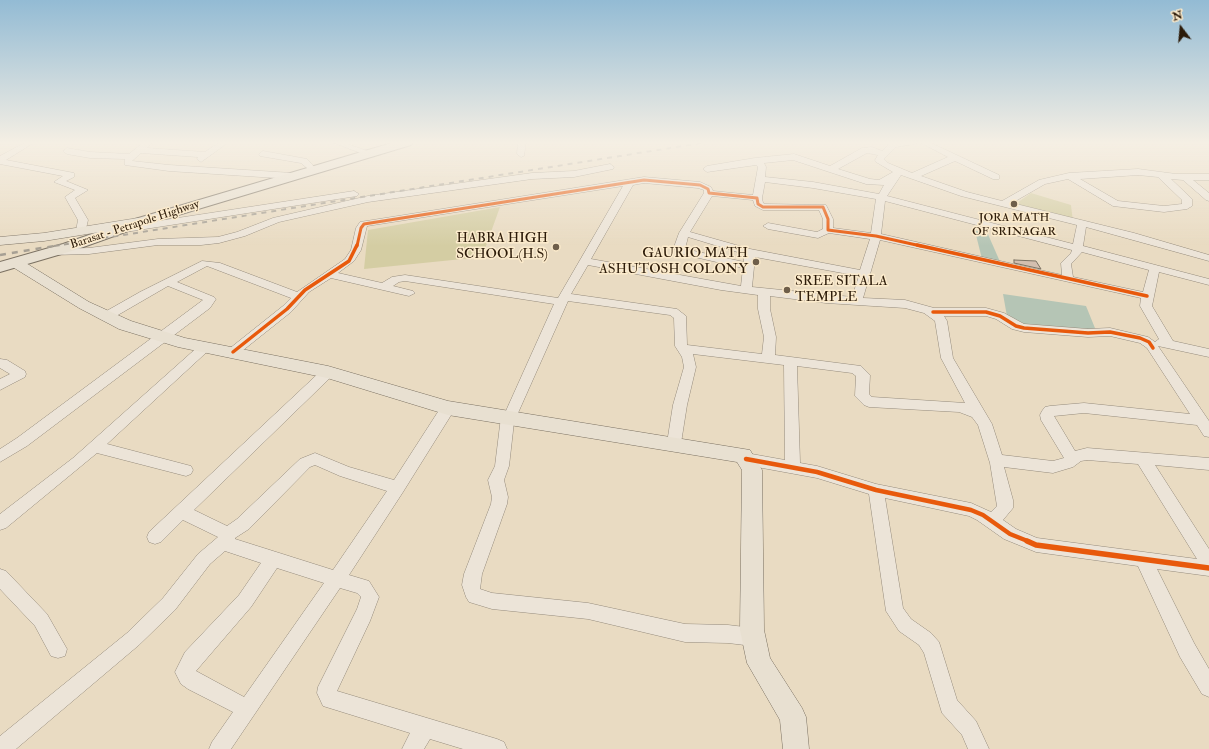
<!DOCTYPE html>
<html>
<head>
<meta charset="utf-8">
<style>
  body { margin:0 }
  #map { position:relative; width:1209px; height:749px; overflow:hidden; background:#e9dbc2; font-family:"IM FELL Double Pica",serif }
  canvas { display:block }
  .north { position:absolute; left:1161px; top:8px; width:40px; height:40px; -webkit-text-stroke:3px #fcebcc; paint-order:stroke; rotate:344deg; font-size:11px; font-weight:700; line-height:16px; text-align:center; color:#2c1b09 }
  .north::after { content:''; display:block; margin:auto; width:14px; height:18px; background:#2c1b09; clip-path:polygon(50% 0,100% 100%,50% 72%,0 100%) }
</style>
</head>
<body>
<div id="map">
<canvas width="1209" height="749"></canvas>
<div class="north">N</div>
</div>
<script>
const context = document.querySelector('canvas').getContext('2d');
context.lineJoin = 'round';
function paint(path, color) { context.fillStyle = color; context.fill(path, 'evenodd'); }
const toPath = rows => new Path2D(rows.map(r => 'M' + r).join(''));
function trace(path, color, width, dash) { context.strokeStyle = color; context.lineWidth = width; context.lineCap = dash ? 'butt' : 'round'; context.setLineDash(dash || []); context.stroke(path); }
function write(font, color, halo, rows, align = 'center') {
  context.font = font + ' "IM FELL Double Pica",serif'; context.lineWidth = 3; context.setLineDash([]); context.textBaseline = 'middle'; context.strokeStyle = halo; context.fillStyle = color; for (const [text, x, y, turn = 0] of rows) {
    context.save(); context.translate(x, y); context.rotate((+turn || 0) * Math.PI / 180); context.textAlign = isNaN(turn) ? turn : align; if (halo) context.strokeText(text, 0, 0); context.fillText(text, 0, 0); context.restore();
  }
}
paint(toPath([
  [1031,193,1071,205,1073,222,1014,205],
  [500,207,482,257,364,269,368,230]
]), '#d4cda3');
paint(toPath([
  [975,231,987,232,1001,264,982,259],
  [1003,294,1086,306,1097,333,1008,322]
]), '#b5c5b5');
const building = toPath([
  [1014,260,1036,261,1041,269,1014,263,1014,260]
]);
paint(building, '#d3bfaf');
trace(building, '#7b7162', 1);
const minor = toPath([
  [26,142,35,142,6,160,74,173,74,177,66,181,88,190,75,198,88,220,85,233,77,233,76,231,78,220,65,197,75,190,54,182,63,176,0,164,0,156,26,142],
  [144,142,153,142,147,148,205,152,220,142,229,142,201,162,197,159,198,157,141,153,132,161,169,165,292,173,296,176,292,179,169,171,125,165,125,159,90,158,67,154,63,151,67,148,90,152,129,154,144,142],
  [331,142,342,142,373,153,369,156,366,155,331,142],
  [518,142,526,142,524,156,521,157,517,154,518,142],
  [886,142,917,142,916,144,896,147,884,159,888,163,912,173,948,157,919,142,929,142,999,175,999,179,993,179,955,161,921,176,967,192,1002,201,1039,180,1069,173,1138,169,1176,174,1209,174,1209,180,1193,180,1209,193,1209,201,1206,200,1183,180,1171,179,1192,199,1192,206,1187,209,1164,212,1113,206,1068,179,1045,184,1012,203,1134,233,1209,255,1209,261,1086,227,1083,246,1209,279,1209,285,1159,272,1152,306,1173,341,1209,349,1209,357,1158,346,1209,421,1209,437,1204,436,1197,425,1084,413,1054,416,1075,451,1087,448,1209,458,1209,470,1155,465,1209,549,1209,576,1157,569,1194,643,1209,669,1209,697,1202,694,1180,657,1138,566,1036,552,1004,539,977,520,969,516,885,498,903,608,911,619,931,633,939,642,957,700,976,721,989,749,968,749,962,735,942,713,924,653,919,645,899,631,886,611,869,494,817,478,746,465,741,463,739,459,741,455,746,453,785,460,784,365,693,354,696,367,687,405,681,443,679,447,674,449,669,447,667,443,673,405,684,367,682,357,675,346,674,318,670,315,568,301,514,422,509,466,504,480,508,497,507,504,482,574,480,589,492,593,588,603,685,624,728,625,753,628,759,631,762,637,759,643,753,646,728,643,685,642,588,619,492,609,469,602,466,597,462,585,464,574,491,504,492,497,488,480,495,466,501,417,505,413,554,304,405,281,399,282,393,286,413,291,415,293,409,296,331,278,309,292,291,312,237,355,233,356,229,355,227,352,229,349,283,306,291,298,207,266,177,282,214,297,216,299,210,308,27,446,0,462,0,449,17,438,203,300,168,286,111,319,103,319,101,316,103,313,140,292,202,261,220,263,297,292,345,259,351,250,356,228,360,222,644,177,700,182,711,187,713,191,753,195,758,167,756,165,707,172,703,169,707,166,755,158,794,154,830,166,862,148,872,147,882,151,888,145,886,142],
  [867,153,878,155,875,160,876,162,893,172,879,180,870,179,838,169,867,153],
  [793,160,866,184,884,185,879,194,813,182,765,177,766,167,764,163,793,160],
  [901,175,961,196,1077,225,1073,244,887,196,901,175],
  [1138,175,1158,177,1182,200,1182,204,1164,206,1118,201,1080,179,1138,175],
  [765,182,813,188,876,199,871,233,833,228,833,219,826,205,765,204,763,203,762,198,765,182],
  [644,183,698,188,704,190,704,193,679,233,674,247,677,253,743,268,741,286,591,259,633,185,644,183],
  [623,186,558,298,405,275,392,277,382,283,338,273,354,261,361,250,367,226,623,186],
  [712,196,753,200,755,206,763,210,819,210,823,219,823,229,817,232,768,223,763,226,768,229,818,238,829,233,870,239,860,270,750,249,690,232,712,196],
  [885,201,1072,250,1071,253,1061,263,1062,275,881,234,885,201],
  [688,237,744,254,744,262,685,249,688,237],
  [880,240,1141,298,1140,306,1159,339,1155,342,1148,337,1110,328,1088,329,1024,324,1004,313,986,308,934,308,905,300,863,298,880,240],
  [1082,252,1149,270,1143,292,1073,277,1071,264,1082,252],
  [755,257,859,276,852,297,752,287,755,257],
  [588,265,721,290,758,295,758,309,764,337,762,354,687,345,686,316,677,309,571,294,588,265],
  [770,296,826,303,905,308,924,313,935,321,941,358,965,403,872,397,869,394,870,375,861,366,775,355,776,337,770,309,770,296],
  [944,316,986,316,996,319,1012,329,1024,332,1088,337,1110,336,1140,343,1147,348,1190,414,1084,403,1050,406,1045,407,1042,411,1040,415,1041,420,1064,458,1053,461,1002,455,992,424,953,358,947,321,944,316],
  [797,366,852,373,856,376,855,396,864,405,869,407,959,412,972,417,978,425,990,463,997,506,991,512,971,503,876,484,817,466,800,463,797,366],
  [1087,460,1138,464,1197,559,1037,538,1016,529,1003,520,1013,508,1013,500,1004,467,1053,473,1073,467,1081,461,1087,460],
  [263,151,307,159,317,170,313,173,301,163,260,156,259,154,263,151],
  [610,164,614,167,613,169,574,177,532,179,368,202,279,222,245,236,219,243,201,245,158,245,89,254,52,255,47,252,52,249,89,248,158,239,218,237,237,232,273,218,368,196,532,173,574,171,610,164],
  [354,191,359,194,357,196,119,233,114,230,119,227,354,191],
  [205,343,209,344,211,347,209,350,107,444,191,466,193,470,191,474,186,476,97,453,6,528,0,530,0,514,73,458,201,344,205,343],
  [0,359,7,360,25,371,26,374,25,377,0,390,0,379,10,374,0,368,0,359],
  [328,368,333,369,334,372,333,375,194,510,227,526,237,519,300,459,315,453,349,467,394,480,443,404,448,403,453,404,455,408,453,412,403,492,349,575,369,581,379,597,370,621,337,691,497,739,504,742,507,749,463,749,430,739,424,749,402,749,410,733,323,706,317,693,318,687,357,609,361,597,357,593,340,588,231,749,209,749,212,742,233,712,188,689,181,684,175,672,185,652,239,595,261,563,225,551,210,564,175,610,139,645,16,749,0,749,0,736,127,633,163,598,198,554,218,537,183,520,161,542,155,544,149,542,147,537,149,532,323,369,328,368],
  [315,465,340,476,387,491,333,570,235,539,235,538,249,529,310,467,315,465],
  [277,568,324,583,244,697,196,671,251,607,277,568],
  [0,569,6,571,47,614,67,649,65,656,58,658,51,656,35,626,0,589,0,569]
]);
const major = toPath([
  [138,218,143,219,144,222,143,225,44,241,0,245,0,237,44,233,138,218],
  [16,259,21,260,89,302,131,321,185,338,328,366,448,401,750,450,762,470,764,630,770,658,802,708,806,717,809,749,783,749,780,720,747,663,740,630,742,470,737,462,448,415,327,378,178,347,119,329,79,308,11,266,9,263,11,260,16,259]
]);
const highway = toPath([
  [395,142,413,142,411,145,145,225,75,250,0,272,0,262,63,244,135,219,395,142]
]);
trace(minor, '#958b7c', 1);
trace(major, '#7b7162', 1);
trace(highway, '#7b7162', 2);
paint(minor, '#ece4d8');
paint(major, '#e8e0d1');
paint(highway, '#e8e0d1');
trace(toPath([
  [54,246,708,142]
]), '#a7a094', 2, [5, 5]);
trace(toPath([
  [0,255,60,245]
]), '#a7a094', 2.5, [6, 6]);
trace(toPath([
  [357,246,361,228,364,224,644,180,700,185,708,189,709,193,757,198,758,204,763,207,823,207,828,219,828,230,876,236,921,246]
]), '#e8590c', 3);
trace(toPath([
  [917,245,1147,296],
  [933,312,986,312,1000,316,1016,326,1024,328,1088,333,1110,332,1140,338,1149,342,1153,348],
  [233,352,287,309,305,290,349,261,357,245]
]), '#e8590c', 3.5);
trace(toPath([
  [746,459,817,472,876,490,971,510,983,515,1010,534,1030,542]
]), '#e8590c', 4.5);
trace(toPath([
  [1027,541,1036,545,1209,568]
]), '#e8590c', 5.5);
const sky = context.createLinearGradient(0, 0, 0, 246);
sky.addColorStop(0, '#93bbd4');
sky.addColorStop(0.58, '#f5efe4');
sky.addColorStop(1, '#f5efe400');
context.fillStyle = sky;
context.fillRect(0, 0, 1209, 246);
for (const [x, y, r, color] of [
  [1014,204,4,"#6e5e4a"],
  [556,247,4,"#6e5e4a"],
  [756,262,4,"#6e5e4a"],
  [787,290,4,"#6e5e4a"]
]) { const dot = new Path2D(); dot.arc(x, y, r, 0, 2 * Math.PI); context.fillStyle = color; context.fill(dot); trace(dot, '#fcebcc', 1.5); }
write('12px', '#2c1b09', '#fcebcc', [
  ["JORA MATH",1014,218],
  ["OF SRINAGAR",1014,232]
]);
write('12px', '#2c1b09', '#fcebcc', [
  ["Barasat - Petrapole Highway",135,225,-18]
]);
write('14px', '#2c1b09', '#fcebcc', [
  ["HABRA HIGH",548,239],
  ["SCHOOL(H.S)",548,255],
  ["GAURIO MATH",748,254],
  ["ASHUTOSH COLONY",748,270],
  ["SREE SITALA",795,282,"left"],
  ["TEMPLE",795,298,"left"]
], 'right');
</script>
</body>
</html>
